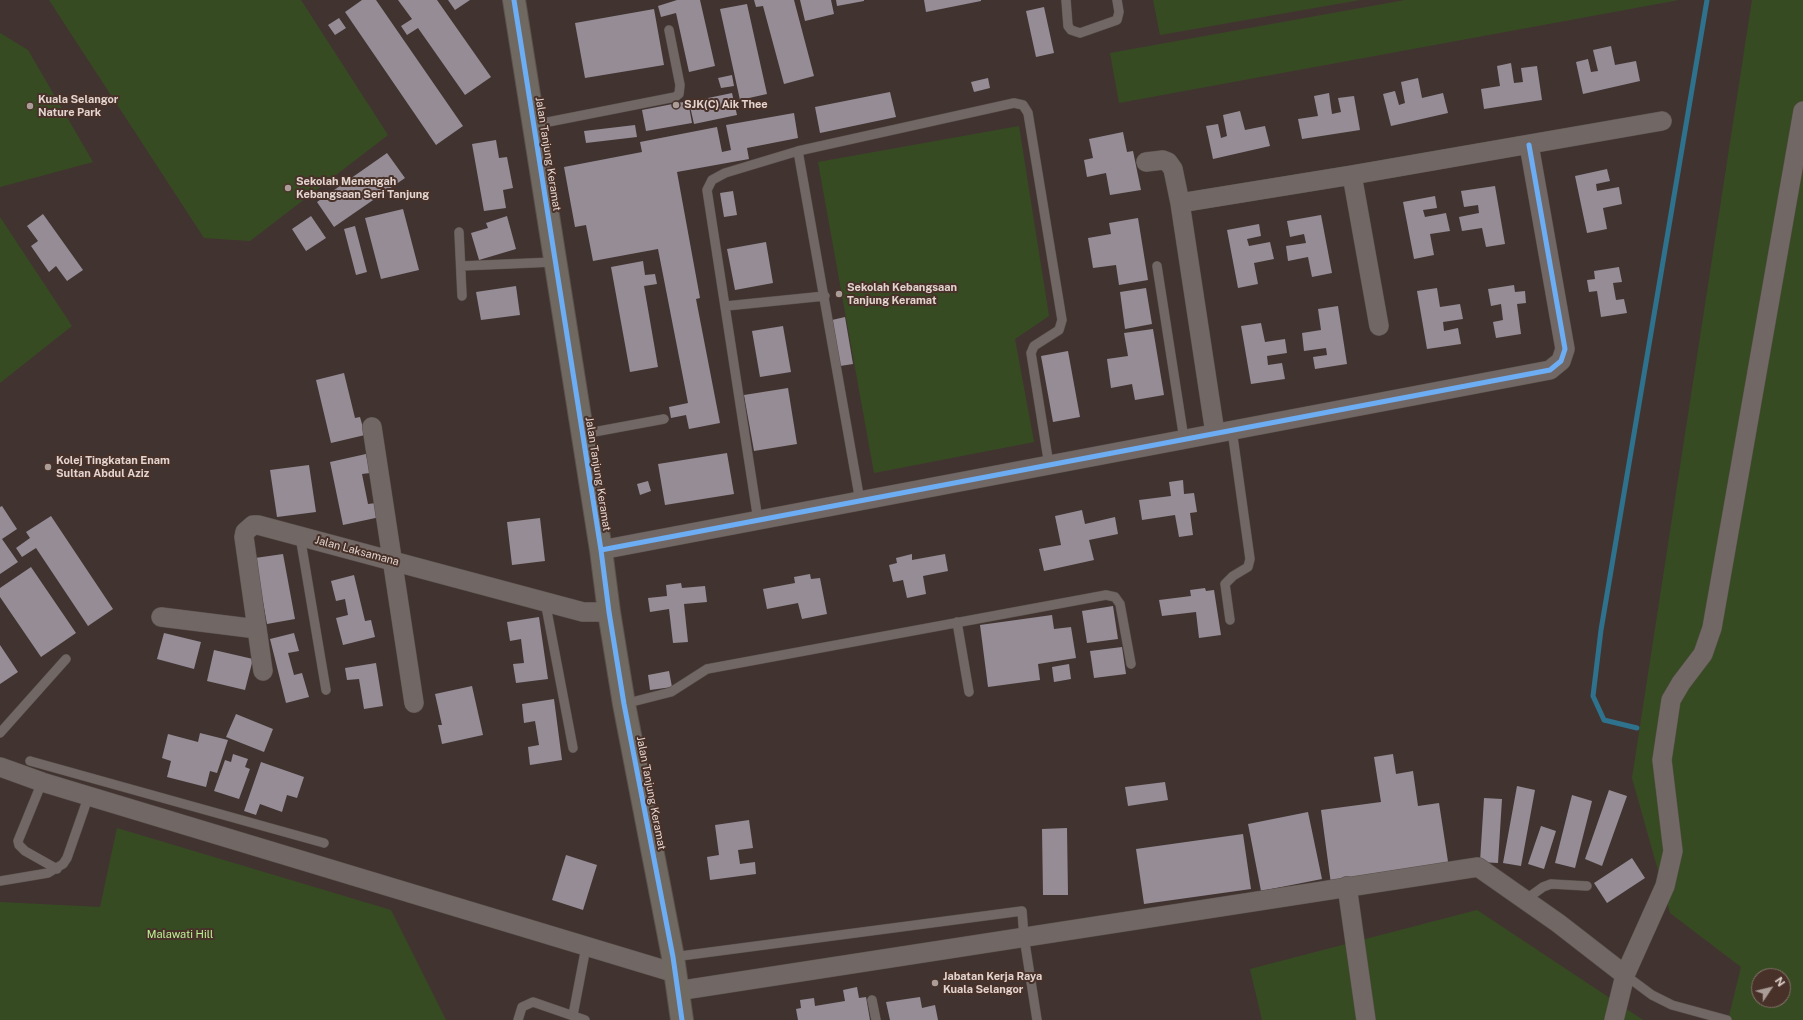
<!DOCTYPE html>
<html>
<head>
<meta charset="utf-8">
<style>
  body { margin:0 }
  #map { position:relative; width:1803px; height:1020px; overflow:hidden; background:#413430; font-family:"Public Sans",sans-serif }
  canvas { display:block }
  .north { position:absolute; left:1751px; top:968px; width:40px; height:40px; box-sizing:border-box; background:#483129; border:1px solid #86726b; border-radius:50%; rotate:55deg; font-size:11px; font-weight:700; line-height:16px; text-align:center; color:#e3d4cf }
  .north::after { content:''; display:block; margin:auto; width:14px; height:18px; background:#aa9c97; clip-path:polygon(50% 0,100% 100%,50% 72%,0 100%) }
</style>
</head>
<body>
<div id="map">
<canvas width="1803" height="1020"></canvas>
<div class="north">N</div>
</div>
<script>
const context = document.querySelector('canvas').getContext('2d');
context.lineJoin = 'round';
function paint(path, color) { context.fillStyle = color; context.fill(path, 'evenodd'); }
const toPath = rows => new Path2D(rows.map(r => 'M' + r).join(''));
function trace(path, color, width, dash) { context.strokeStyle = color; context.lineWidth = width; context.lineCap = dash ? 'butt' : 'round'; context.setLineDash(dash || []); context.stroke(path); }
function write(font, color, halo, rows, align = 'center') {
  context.font = font + ' "Public Sans",sans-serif'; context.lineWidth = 4; context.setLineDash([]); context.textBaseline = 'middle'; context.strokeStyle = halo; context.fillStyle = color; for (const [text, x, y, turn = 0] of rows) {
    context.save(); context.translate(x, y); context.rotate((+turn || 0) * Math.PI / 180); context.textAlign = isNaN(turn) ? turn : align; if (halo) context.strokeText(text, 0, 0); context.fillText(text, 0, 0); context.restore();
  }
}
paint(toPath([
  [49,0,301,0,388,135,250,241,204,238],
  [1153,0,1360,0,1160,35],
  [1405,0,1679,0,1119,103,1110,53],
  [1752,0,1803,0,1803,1020,1728,1020,1741,967,1670,913,1632,778],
  [1759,976,1783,976,1783,1000,1759,1000],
  [0,33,28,50,93,162,0,187],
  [1019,126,1049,316,1015,339,1034,442,874,473,818,162],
  [0,217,72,326,0,383],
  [117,828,391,910,446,1020,0,1020,0,902,100,907],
  [1477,910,1643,1020,1262,1020,1250,969]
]), '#374b23');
trace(toPath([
  [1637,728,1604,720,1593,696,1601,630,1707,0]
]), '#2f728d', 5);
paint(toPath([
  [362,0,376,0,463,126,436,145,345,12],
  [398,0,437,0,491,77,465,95,418,28,407,35,401,26,412,19],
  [448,0,470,0,455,10],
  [677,0,700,0,715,66,689,72,676,13,661,17,658,6],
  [754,0,794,0,814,76,784,84,763,6,756,7],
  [800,0,831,0,834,14,805,21],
  [836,0,864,0,864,1,837,6],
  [924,0,981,0,981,1,926,12],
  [747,4,767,94,740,100,720,9],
  [1044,7,1054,53,1036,57,1026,11],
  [654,9,664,65,585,78,575,23],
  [339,18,346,28,335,35,328,25],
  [1611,46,1615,65,1636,61,1640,81,1583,94,1576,62,1588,59,1591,72,1598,71,1593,50],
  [1511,63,1514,83,1523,82,1521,68,1537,66,1542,100,1484,109,1481,89,1500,86,1497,66],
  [732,75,734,86,721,88,718,78],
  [988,78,990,88,974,92,971,82],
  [1418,78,1422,98,1443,93,1448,113,1391,126,1383,94,1395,91,1399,105,1405,103,1401,82],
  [890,92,896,117,820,133,815,107],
  [732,93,737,115,694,124,689,102],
  [1329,93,1332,114,1341,112,1338,98,1354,96,1360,130,1302,139,1298,119,1318,116,1314,96],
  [688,101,692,123,646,131,642,110],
  [1240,111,1245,130,1265,126,1270,146,1213,159,1206,126,1218,124,1221,138,1227,136,1223,115],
  [794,113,798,138,747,148,749,159,677,172,700,298,696,299,720,423,689,429,686,415,671,418,669,407,688,403,658,249,593,261,586,225,575,227,564,167,642,152,640,142,717,127,722,152,731,150,726,125],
  [635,125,637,137,586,143,584,131],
  [1123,132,1127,152,1133,151,1141,190,1110,195,1106,173,1087,177,1084,160,1093,158,1089,139],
  [496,140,499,158,507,157,513,188,503,190,506,208,484,211,472,144],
  [387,153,405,178,334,227,317,202],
  [1607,169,1610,181,1596,184,1597,191,1619,187,1622,204,1603,208,1607,229,1587,233,1575,176],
  [1495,186,1505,244,1486,247,1482,228,1462,231,1459,217,1479,213,1478,205,1464,207,1461,191],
  [733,191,737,215,724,217,720,193],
  [1435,196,1437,208,1423,210,1425,217,1446,213,1450,231,1430,234,1434,255,1414,259,1403,202],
  [403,209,419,270,381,279,365,218],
  [43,214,83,270,67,281,56,266,49,272,31,246,38,241,27,226],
  [1321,215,1332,273,1312,277,1308,257,1288,261,1286,246,1306,243,1304,234,1290,237,1287,221],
  [311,216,326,238,306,251,292,229],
  [507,216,516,249,479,260,471,233,488,228,486,223],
  [1138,218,1148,280,1119,285,1116,265,1093,268,1088,238,1111,234,1109,223],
  [1259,224,1261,236,1247,239,1249,246,1270,242,1274,259,1254,263,1258,284,1238,288,1227,230],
  [355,226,367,272,356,275,344,229],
  [766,242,773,283,735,290,727,249],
  [643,261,645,275,655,274,657,284,644,286,658,367,630,372,611,267],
  [1619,267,1622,282,1613,283,1616,300,1624,299,1627,313,1601,317,1597,291,1589,292,1587,280,1595,279,1594,271],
  [1514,285,1515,292,1525,291,1526,303,1517,304,1521,334,1496,338,1493,322,1503,320,1501,304,1491,306,1488,289],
  [516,286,520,315,481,320,476,292],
  [1146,288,1152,324,1125,329,1120,292],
  [1437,288,1440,307,1460,304,1463,319,1443,322,1444,331,1458,328,1461,344,1427,349,1417,291],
  [1338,306,1347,364,1315,369,1313,357,1327,355,1326,348,1304,351,1302,333,1321,330,1318,309],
  [845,317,853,364,840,366,832,320],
  [1261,323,1265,342,1285,339,1287,353,1267,356,1268,365,1282,363,1285,379,1251,384,1241,326],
  [783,326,791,372,760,377,752,331],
  [1153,329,1164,395,1135,400,1132,384,1111,388,1107,359,1128,356,1124,333],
  [1068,351,1080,417,1053,422,1041,356],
  [344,373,355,418,360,417,365,435,331,443,316,380],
  [788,388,797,444,754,451,744,395],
  [727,453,734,494,665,505,658,464],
  [366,454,370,473,362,474,368,504,376,503,380,517,343,525,330,462],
  [309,465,316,512,277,517,270,470],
  [1183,480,1184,494,1194,493,1197,512,1190,513,1193,535,1179,537,1175,515,1142,520,1139,500,1171,496,1169,482],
  [648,481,651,491,640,495,637,484],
  [2,506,17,529,2,539,18,562,0,574,0,507],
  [1082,510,1085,524,1115,517,1118,534,1089,540,1094,560,1044,571,1039,549,1061,545,1055,516],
  [51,516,113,609,88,626,36,548,22,557,16,548,30,538,26,532],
  [540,518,545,561,512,565,507,522],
  [283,554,295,619,267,624,255,558],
  [912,554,912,560,945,554,948,571,923,576,926,594,907,598,903,580,893,582,889,565,897,563,896,558],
  [31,567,76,633,41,657,0,597,0,588],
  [810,574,811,579,820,578,827,614,802,619,798,603,767,609,763,589,795,583,794,577],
  [354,575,365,621,371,620,375,637,343,645,336,618,348,615,345,599,336,601,331,581],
  [681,583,682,588,705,586,707,602,684,604,688,642,673,643,669,609,650,612,648,598,667,596,666,585],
  [1205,588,1206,591,1214,590,1221,635,1199,638,1196,612,1162,616,1159,600,1191,596,1190,590],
  [1113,606,1118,639,1087,643,1082,611],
  [1052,615,1054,629,1071,627,1076,658,1038,664,1040,680,988,687,980,625],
  [539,617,548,679,516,683,513,664,524,663,521,639,510,641,507,622],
  [164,633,201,642,194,669,157,659],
  [294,633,299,651,288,653,294,675,302,673,309,697,286,703,270,639],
  [0,645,18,672,0,684],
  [1122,647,1126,674,1094,678,1090,651],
  [214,650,253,659,245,690,207,681],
  [376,663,383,706,364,709,359,679,347,680,345,668],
  [1069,664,1071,679,1054,682,1052,667],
  [669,671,672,687,650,690,648,675],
  [472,686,483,735,442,744,438,725,442,725,435,694],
  [554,699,562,760,530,765,528,747,539,745,535,721,524,723,522,704],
  [236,714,273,729,264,752,226,737],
  [200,733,228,740,217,773,210,771,206,787,167,777,171,761,162,758,168,734,198,742],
  [233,754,248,759,245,767,250,769,239,799,214,791,225,760,231,762],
  [1393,754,1396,774,1413,771,1418,806,1439,803,1449,868,1331,884,1321,810,1381,802,1374,757],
  [261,762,304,777,297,798,287,795,282,812,260,804,256,815,244,811],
  [1165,782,1168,800,1128,806,1125,787],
  [1517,786,1535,790,1521,866,1503,863],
  [1609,790,1627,796,1602,866,1585,859],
  [1572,795,1592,801,1575,868,1555,863],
  [1484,798,1502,799,1498,863,1480,862],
  [1308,812,1322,879,1261,891,1248,824],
  [749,820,753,848,738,850,740,864,755,862,756,874,710,880,707,857,719,855,715,825],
  [1541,826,1556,831,1544,869,1528,864],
  [1067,828,1068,895,1043,895,1042,829],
  [1243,834,1251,889,1144,904,1136,849],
  [566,855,597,865,583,910,552,900],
  [1632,858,1645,878,1607,903,1594,883],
  [857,987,859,998,866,997,870,1020,798,1020,796,1009,801,1008,800,1000,814,998,815,1006,845,1001,843,990],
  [920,997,922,1008,935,1005,938,1020,890,1020,886,1002]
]), '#958c96');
const lane = toPath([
  [1066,0,1068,26,1071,30,1080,33,1117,20,1119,12,1117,0],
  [533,125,675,97,679,94,680,85,669,30],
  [459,232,462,296],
  [461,266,554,262],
  [1157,266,1184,439],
  [726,306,825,296],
  [583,434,664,419],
  [860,501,798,151,1014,103,1023,105,1028,113,1062,320,1059,330,1034,346,1031,353,1049,465],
  [758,520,707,190,712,180,725,173,798,151],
  [300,536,326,690],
  [545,601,573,748],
  [1230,620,1225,584,1233,576,1248,567,1250,559,1232,430],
  [957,622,969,692],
  [624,704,671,692,707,669,1106,595,1115,597,1120,604,1131,664],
  [0,733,66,659],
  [30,761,324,843],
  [42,782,18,841,19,845,25,851,57,869],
  [0,881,48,873,63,864,67,858,89,795],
  [1525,900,1543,887,1551,884,1587,886],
  [673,957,1022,911,1024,937,1037,1020],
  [1625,975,1652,995,1672,1005,1727,1020],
  [872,1000,876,1020],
  [573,1015,586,947],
  [518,1020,522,1007,533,1002,585,1020]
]);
const street = toPath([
  [1146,162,1163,160,1168,162,1173,169,1180,203,1215,433],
  [1352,175,1379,326],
  [1180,203,1352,175,1662,121],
  [372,427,414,703],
  [601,550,1550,370,1561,361,1565,349,1529,145],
  [161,617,257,629],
  [263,671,244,537,245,532,253,525,258,525,583,612,609,612],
  [0,767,42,782,675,973],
  [1347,886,1366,1020],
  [677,991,1478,867,1558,923,1625,975],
  [1614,1020,1625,975,1665,886,1673,851,1662,760,1671,700,1681,683,1703,654,1712,628,1803,111]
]);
const secondary = toPath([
  [514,0,601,550,609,612,624,704,673,957,682,1020]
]);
trace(lane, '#5c514d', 10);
trace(street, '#5c514d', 20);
trace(secondary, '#5c514d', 24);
trace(lane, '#716865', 9);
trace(street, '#716865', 19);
trace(secondary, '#706962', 22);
trace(toPath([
  [514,0,601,550,609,612,624,704,673,957,682,1020],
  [601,550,1550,370,1561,361,1565,349,1529,145]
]), '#6dadf4', 5);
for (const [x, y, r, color] of [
  [676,105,4,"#aa9c97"],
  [30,106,4,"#aa9c97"],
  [288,188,4,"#aa9c97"],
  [839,294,4,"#aa9c97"],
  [48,467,4,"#aa9c97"],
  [935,983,4,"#aa9c97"]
]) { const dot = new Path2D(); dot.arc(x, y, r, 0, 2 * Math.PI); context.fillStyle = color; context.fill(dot); trace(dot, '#483129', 1.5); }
write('bold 11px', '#e3d4cf', '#483129', [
  ["Kuala Selangor",38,100],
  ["Nature Park",38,113],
  ["SJK(C) Aik Thee",684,105],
  ["Sekolah Menengah",296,182],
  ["Kebangsaan Seri Tanjung",296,195],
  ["Sekolah Kebangsaan",847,288],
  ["Tanjung Keramat",847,301],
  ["Kolej Tingkatan Enam",56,461],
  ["Sultan Abdul Aziz",56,474],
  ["Jabatan Kerja Raya",943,977],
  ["Kuala Selangor",943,990]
], 'left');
write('11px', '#e3d4cf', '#483129', [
  ["Jalan Tanjung Keramat",548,154,81],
  ["Jalan Tanjung Keramat",598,474,81],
  ["Jalan Laksamana",357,551,15],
  ["Jalan Tanjung Keramat",651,793,79]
]);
write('11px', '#bbf393', '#483129', [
  ["Malawati Hill",180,935]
]);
</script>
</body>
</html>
